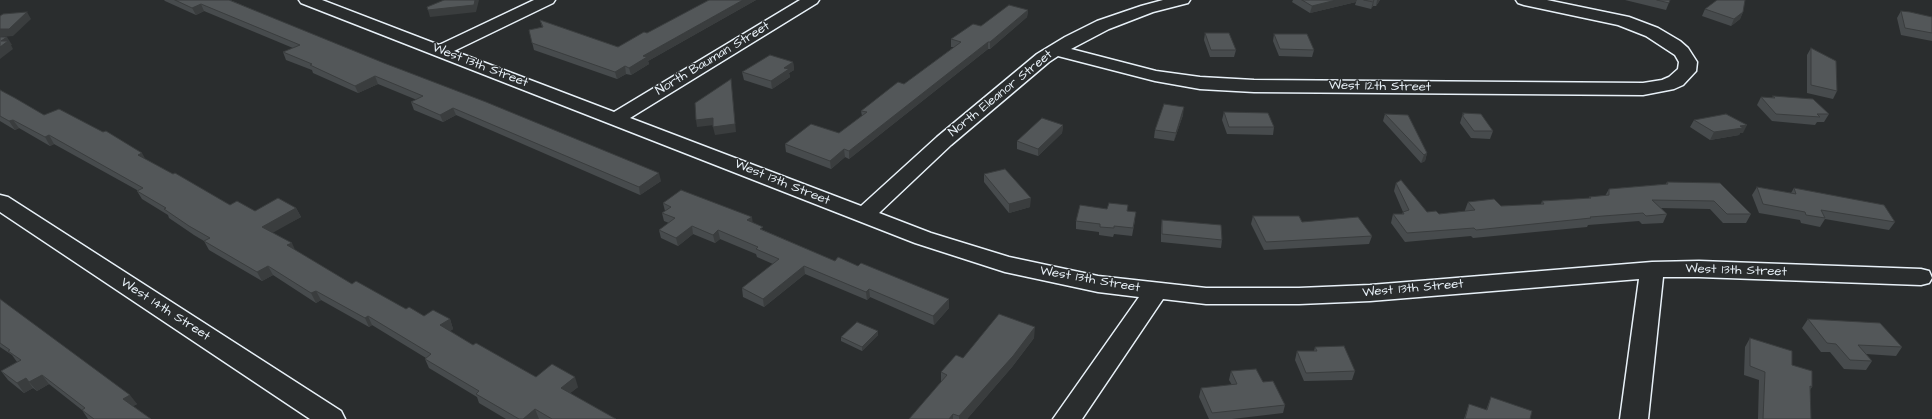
<!DOCTYPE html>
<html>
<head>
<meta charset="utf-8">
<style>
  body { margin:0 }
  canvas { display:block; background:#2a2d2e }
</style>
</head>
<body>
<canvas width="1932" height="419"></canvas>
<script>
const context = document.querySelector('canvas').getContext('2d');
context.lineJoin = 'round';
const toPath = rows => new Path2D(rows.map(r => 'M' + r).join(''));
function trace(path, color, width, dash) { context.strokeStyle = color; context.lineWidth = width; context.lineCap = dash ? 'butt' : 'round'; context.setLineDash(dash || []); context.stroke(path); }
function paint(path, color) { context.fillStyle = color; context.fill(path, 'evenodd'); }
function write(font, color, halo, rows, align = 'center') {
  context.font = font + ' "Architects Daughter",sans-serif'; context.lineWidth = 3; context.setLineDash([]); context.textBaseline = 'middle'; context.strokeStyle = halo; context.fillStyle = color; for (const [text, x, y, turn = 0] of rows) {
    context.save(); context.translate(x, y); context.rotate((+turn || 0) * Math.PI / 180); context.textAlign = isNaN(turn) ? turn : align; if (halo) context.strokeText(text, 0, 0); context.fillText(text, 0, 0); context.restore();
  }
}
const minor = toPath([
  [299,0,322,0,439,45,534,0,555,0,553,3,454,51,614,112,800,0,819,0,817,3,630,118,861,206,937,137,1037,54,1065,37,1097,21,1141,6,1163,0,1190,0,1188,3,1153,12,1109,29,1071,49,1156,71,1200,77,1254,80,1643,83,1662,80,1669,77,1678,69,1679,62,1675,55,1646,36,1618,25,1524,5,1518,3,1516,0,1547,0,1629,17,1658,28,1680,41,1688,48,1697,62,1696,71,1683,85,1674,89,1643,95,1254,92,1200,89,1155,81,1058,56,1049,62,951,145,879,213,931,233,1009,257,1098,276,1206,288,1299,288,1370,285,1652,262,1699,261,1921,269,1929,271,1932,278,1929,283,1921,285,1699,277,1663,277,1648,419,1620,419,1639,279,1370,301,1299,304,1206,304,1163,299,1082,419,1053,419,1139,297,1098,292,1005,272,915,243,301,3,299,0],
  [0,195,8,197,341,411,345,419,310,419,0,212,0,195]
]);
trace(minor, '#e8f1f8', 3);
paint(minor, '#2a2d2e');
paint(toPath([
  [164,0,230,0,661,181,640,195,456,115,443,122,414,110,411,102,417,100,378,84,358,93,313,73,312,70,286,60,283,52,293,48,204,11,196,15,165,1],
  [709,0,756,0,648,61,649,64,631,75,626,74,617,79,534,50,529,30,542,27,540,20,618,47,647,33],
  [1293,0,1380,0,1376,6,1373,6,1371,9,1355,5,1356,2,1310,13,1292,2],
  [1625,0,1670,0,1666,10],
  [1705,9,1743,12,1740,19,1731,26,1702,16],
  [1028,10,1027,17,990,49,988,49,849,159,845,157,831,169,786,152,785,144,839,133,862,116,861,111,904,84,954,47,951,47,951,39,981,26],
  [1901,11,1932,17,1932,41,1901,35,1897,18],
  [1205,33,1236,50,1234,57,1210,57,1204,40],
  [1274,34,1314,50,1312,57,1279,56,1273,41],
  [1811,48,1837,91,1833,99,1807,93,1807,55],
  [793,62,794,70,789,73,790,77,772,89,744,80,742,72],
  [0,90,44,115,145,159,230,205,255,211,296,208,301,217,272,232,295,250,352,284,406,309,424,316,450,319,453,329,450,331,473,345,536,377,578,387,570,393,616,419,506,419,479,403,477,397,429,368,425,359,426,358,372,325,369,327,321,300,316,303,273,275,262,281,209,250,204,241,194,235,169,218,168,215,142,199,137,191,137,190,54,144,50,146,19,128,15,130,0,121],
  [1773,96,1829,114,1824,122,1817,122,1815,125,1772,121,1757,105,1761,97,1772,98],
  [1224,112,1274,127,1273,135,1227,134,1222,120],
  [1463,113,1493,131,1490,139,1471,138,1460,123],
  [1385,114,1427,153,1425,161,1421,163,1383,121],
  [1183,115,1174,141,1154,138,1155,130],
  [1694,120,1743,133,1740,133,1739,135,1710,140,1690,127],
  [1063,125,1062,133,1038,156,1017,149,1017,141],
  [984,174,1030,207,1009,213,984,182],
  [1667,182,1751,214,1746,223,1723,223,1710,209,1661,208,1667,214,1663,223,1642,224,1639,221,1588,225,1587,227,1473,238,1471,236,1405,242,1391,223,1393,214,1402,214,1403,212,1394,191,1396,183,1427,212,1439,214,1465,211,1465,210,1468,202,1501,206,1541,204,1542,201,1589,198,1589,197,1605,196,1609,189,1666,184],
  [1757,187,1791,193,1794,188,1895,222,1889,230,1825,219,1820,227,1801,223,1800,220,1759,213,1752,195],
  [663,203,753,223,763,230,835,261,858,266,949,299,949,308,934,325,870,297,867,300,805,274,764,307,743,297,742,288,773,264,757,257,756,254,720,239,715,243,693,234,678,246,661,238,659,230,669,223,664,221,662,213,665,211],
  [1127,211,1135,220,1132,236,1114,234,1113,237,1099,235,1099,232,1076,229,1076,221],
  [1253,216,1302,222,1372,236,1369,244,1264,250,1251,224],
  [1162,220,1222,240,1221,248,1161,242,1161,228],
  [0,299,137,404,133,406,151,419,88,419,82,410,49,384,37,391,33,388,24,393,8,380,1,371,17,362,12,355,0,347],
  [1808,319,1902,347,1896,356,1866,354,1872,361,1866,370,1844,369,1830,352,1821,352,1802,328],
  [878,335,862,351,841,341,841,337],
  [1034,338,1012,367,967,419,909,419,941,382,941,372,963,358],
  [1750,338,1792,365,1812,387,1810,390,1811,419,1758,419,1759,380,1744,375,1745,347],
  [1315,347,1355,371,1352,380,1304,381,1295,360,1297,351,1314,351],
  [1231,371,1263,382,1285,405,1283,413,1232,419,1209,419,1199,397,1201,388,1232,385,1229,380],
  [1491,397,1530,419,1464,419,1469,404,1486,410]
]), '#474b4d');
paint(toPath([
  [475,0,479,0,476,12,430,17,428,10],
  [743,0,756,0,648,61,649,64,631,75,629,68,643,56],
  [1336,0,1357,0,1356,2,1310,13,1312,6],
  [1374,0,1373,6,1371,9,1373,2],
  [1377,0,1380,0,1376,6],
  [201,4,204,11,196,15,192,8],
  [1028,10,1027,17,990,49,990,42],
  [27,12,31,19,13,36,0,37,0,29],
  [1743,12,1740,19,1731,26,1734,19],
  [7,37,12,45,11,45,13,49,0,59,0,47,1,41],
  [988,42,988,49,849,159,849,151],
  [793,62,794,70,789,73,790,77,772,89,771,81,784,68],
  [625,66,626,74,617,79,615,72],
  [375,76,378,84,358,93,355,86],
  [731,79,736,132,715,135,713,127],
  [1184,107,1183,115,1174,141,1176,133],
  [453,108,456,115,443,122,440,115],
  [713,118,714,125,697,127,696,120],
  [13,120,19,128,15,130,9,121],
  [1063,125,1062,133,1038,156,1038,149],
  [1747,125,1743,133,1740,133,1739,135,1710,140,1714,132],
  [49,135,54,144,50,146,45,137],
  [844,149,845,157,831,169,830,161],
  [142,153,147,162,138,155],
  [1427,153,1425,161,1421,163,1424,155],
  [659,173,661,181,640,195,639,187],
  [1031,198,1030,207,1009,213,1009,204],
  [296,208,301,217,267,236,262,227],
  [752,217,753,225,747,220],
  [692,226,693,234,678,246,676,238],
  [718,230,720,239,715,243,713,235],
  [292,243,296,252,287,245],
  [268,266,273,275,262,281,257,272],
  [804,266,805,274,764,307,763,299],
  [869,289,870,297,867,300,866,292],
  [316,291,321,300,316,303,311,293],
  [949,299,949,308,934,325,933,316],
  [368,316,372,325,369,327,365,318],
  [450,319,453,329,444,335,440,325],
  [1035,327,1034,338,1012,367,967,419,959,419,959,416],
  [878,331,878,335,862,351,862,347],
  [42,375,49,384,37,391,29,382],
  [575,377,578,387,564,398,561,388],
  [26,378,33,388,24,393,17,383],
  [130,395,137,404,130,408,123,399],
  [535,409,539,419,523,419],
  [953,414,953,419,949,419]
]), '#3a3d3e');
const building = toPath([
  [175,0,229,0,384,63,486,102,659,173,639,187,453,108,440,115,411,102,423,96,375,76,355,86,310,65,312,64,283,52,300,45,201,4,192,8,175,0],
  [444,0,475,0,474,5,428,10,427,7,444,0],
  [709,0,743,0,643,56,647,57,629,68,625,66,615,72,532,43,529,30,543,27,540,20,618,47,644,32,647,33,709,0],
  [1302,0,1336,0,1312,6,1302,0],
  [1364,0,1374,0,1373,2,1364,0],
  [1657,0,1670,0,1669,3,1657,0],
  [1717,0,1745,0,1743,12,1734,19,1705,9,1717,0],
  [1009,5,1028,10,990,42,988,42,849,151,844,149,830,161,785,144,811,124,839,133,867,112,861,111,898,82,904,84,961,42,951,39,973,24,981,26,1009,5],
  [1901,11,1910,12,1932,17,1932,33,1905,28,1901,11],
  [27,12,9,29,0,29,0,16,3,14,27,12],
  [1205,33,1229,33,1236,50,1211,50,1205,33],
  [1274,34,1307,34,1314,50,1280,49,1274,34],
  [0,37,7,37,1,41,8,41,0,47,0,37],
  [1811,48,1836,61,1837,91,1811,85,1811,48],
  [770,55,793,62,784,68,789,69,771,81,742,72,770,55],
  [731,79,735,124,713,127,713,118,696,120,695,103,731,79],
  [0,90,15,98,44,115,59,109,103,132,106,131,142,153,138,155,173,174,175,173,230,205,237,201,255,211,278,198,296,208,262,227,292,243,287,245,352,284,356,281,406,309,409,307,424,316,433,310,450,319,440,325,473,345,476,343,536,377,552,364,575,377,561,388,616,419,552,419,535,409,523,419,519,419,476,394,479,391,425,359,431,354,368,316,365,318,316,291,311,293,268,266,257,272,204,241,210,238,189,226,164,209,166,208,137,191,143,188,49,135,45,137,13,120,9,121,0,116,0,90],
  [1773,96,1813,99,1829,114,1817,114,1820,117,1776,114,1761,97,1775,98,1773,96],
  [1164,104,1184,107,1176,133,1155,130,1164,104],
  [1224,112,1268,113,1274,127,1229,127,1224,112],
  [1463,113,1481,114,1493,131,1474,131,1462,115,1464,115,1463,113],
  [1385,114,1408,115,1427,153,1424,155,1385,114],
  [1726,114,1747,125,1740,126,1743,128,1714,132,1694,120,1726,114],
  [1042,118,1063,125,1038,149,1017,141,1042,118],
  [1005,169,1031,198,1009,204,984,174,1005,169],
  [1401,180,1427,212,1436,211,1439,214,1475,210,1468,202,1494,199,1501,206,1544,204,1542,201,1591,198,1589,197,1609,195,1609,189,1668,184,1667,182,1720,183,1751,214,1727,214,1714,201,1652,200,1667,214,1646,216,1643,213,1590,217,1591,218,1476,230,1474,228,1407,233,1393,214,1404,214,1403,212,1409,210,1396,183,1401,180],
  [1757,187,1796,194,1794,188,1884,205,1895,222,1821,210,1825,218,1806,215,1805,212,1763,204,1757,187],
  [681,190,752,217,747,220,763,227,760,229,835,261,838,257,858,266,861,263,949,299,933,316,869,289,866,292,804,266,763,299,742,288,779,259,756,249,758,247,718,230,713,235,692,226,676,238,659,230,675,218,662,213,671,207,663,203,681,190],
  [1109,203,1128,205,1127,211,1136,212,1133,228,1114,226,1114,228,1100,227,1100,224,1076,221,1080,205,1107,209,1109,203],
  [1253,216,1299,216,1302,222,1358,217,1372,236,1266,242,1253,216],
  [1162,220,1221,225,1222,240,1162,234,1162,220],
  [0,299,130,395,123,399,151,419,94,419,82,410,85,408,42,375,29,382,26,378,17,383,1,371,21,360,8,351,10,350,0,343,0,299],
  [999,314,1035,327,1013,356,959,416,953,414,949,419,909,419,947,375,941,372,956,355,963,358,999,314],
  [1808,319,1880,323,1902,347,1858,345,1872,361,1850,360,1836,344,1827,343,1808,319],
  [857,322,878,331,862,347,841,337,857,322],
  [1750,338,1792,351,1792,365,1812,371,1812,387,1810,386,1811,419,1763,419,1765,372,1750,366,1750,338],
  [1344,346,1355,371,1306,373,1297,351,1317,351,1315,347,1344,346],
  [1256,369,1263,382,1273,381,1285,405,1212,413,1201,388,1237,384,1231,371,1256,369],
  [1491,397,1532,411,1530,419,1465,419,1469,404,1487,410,1491,397]
]);
paint(building, '#535759');
trace(building, '#3a3d3e', 1);
write('13px', '#e8f1f8', '#2a2d2e', [
  ["North Bauman Street",713,59,-31],
  ["West 13th Street",480,66,21],
  ["West 12th Street",1380,87,1],
  ["North Eleanor Street",1001,94,-39],
  ["West 13th Street",782,183,22],
  ["West 13th Street",1736,271,2],
  ["West 13th Street",1090,280,10],
  ["West 13th Street",1413,289,-5],
  ["West 14th Street",165,310,33]
]);
</script>
</body>
</html>
